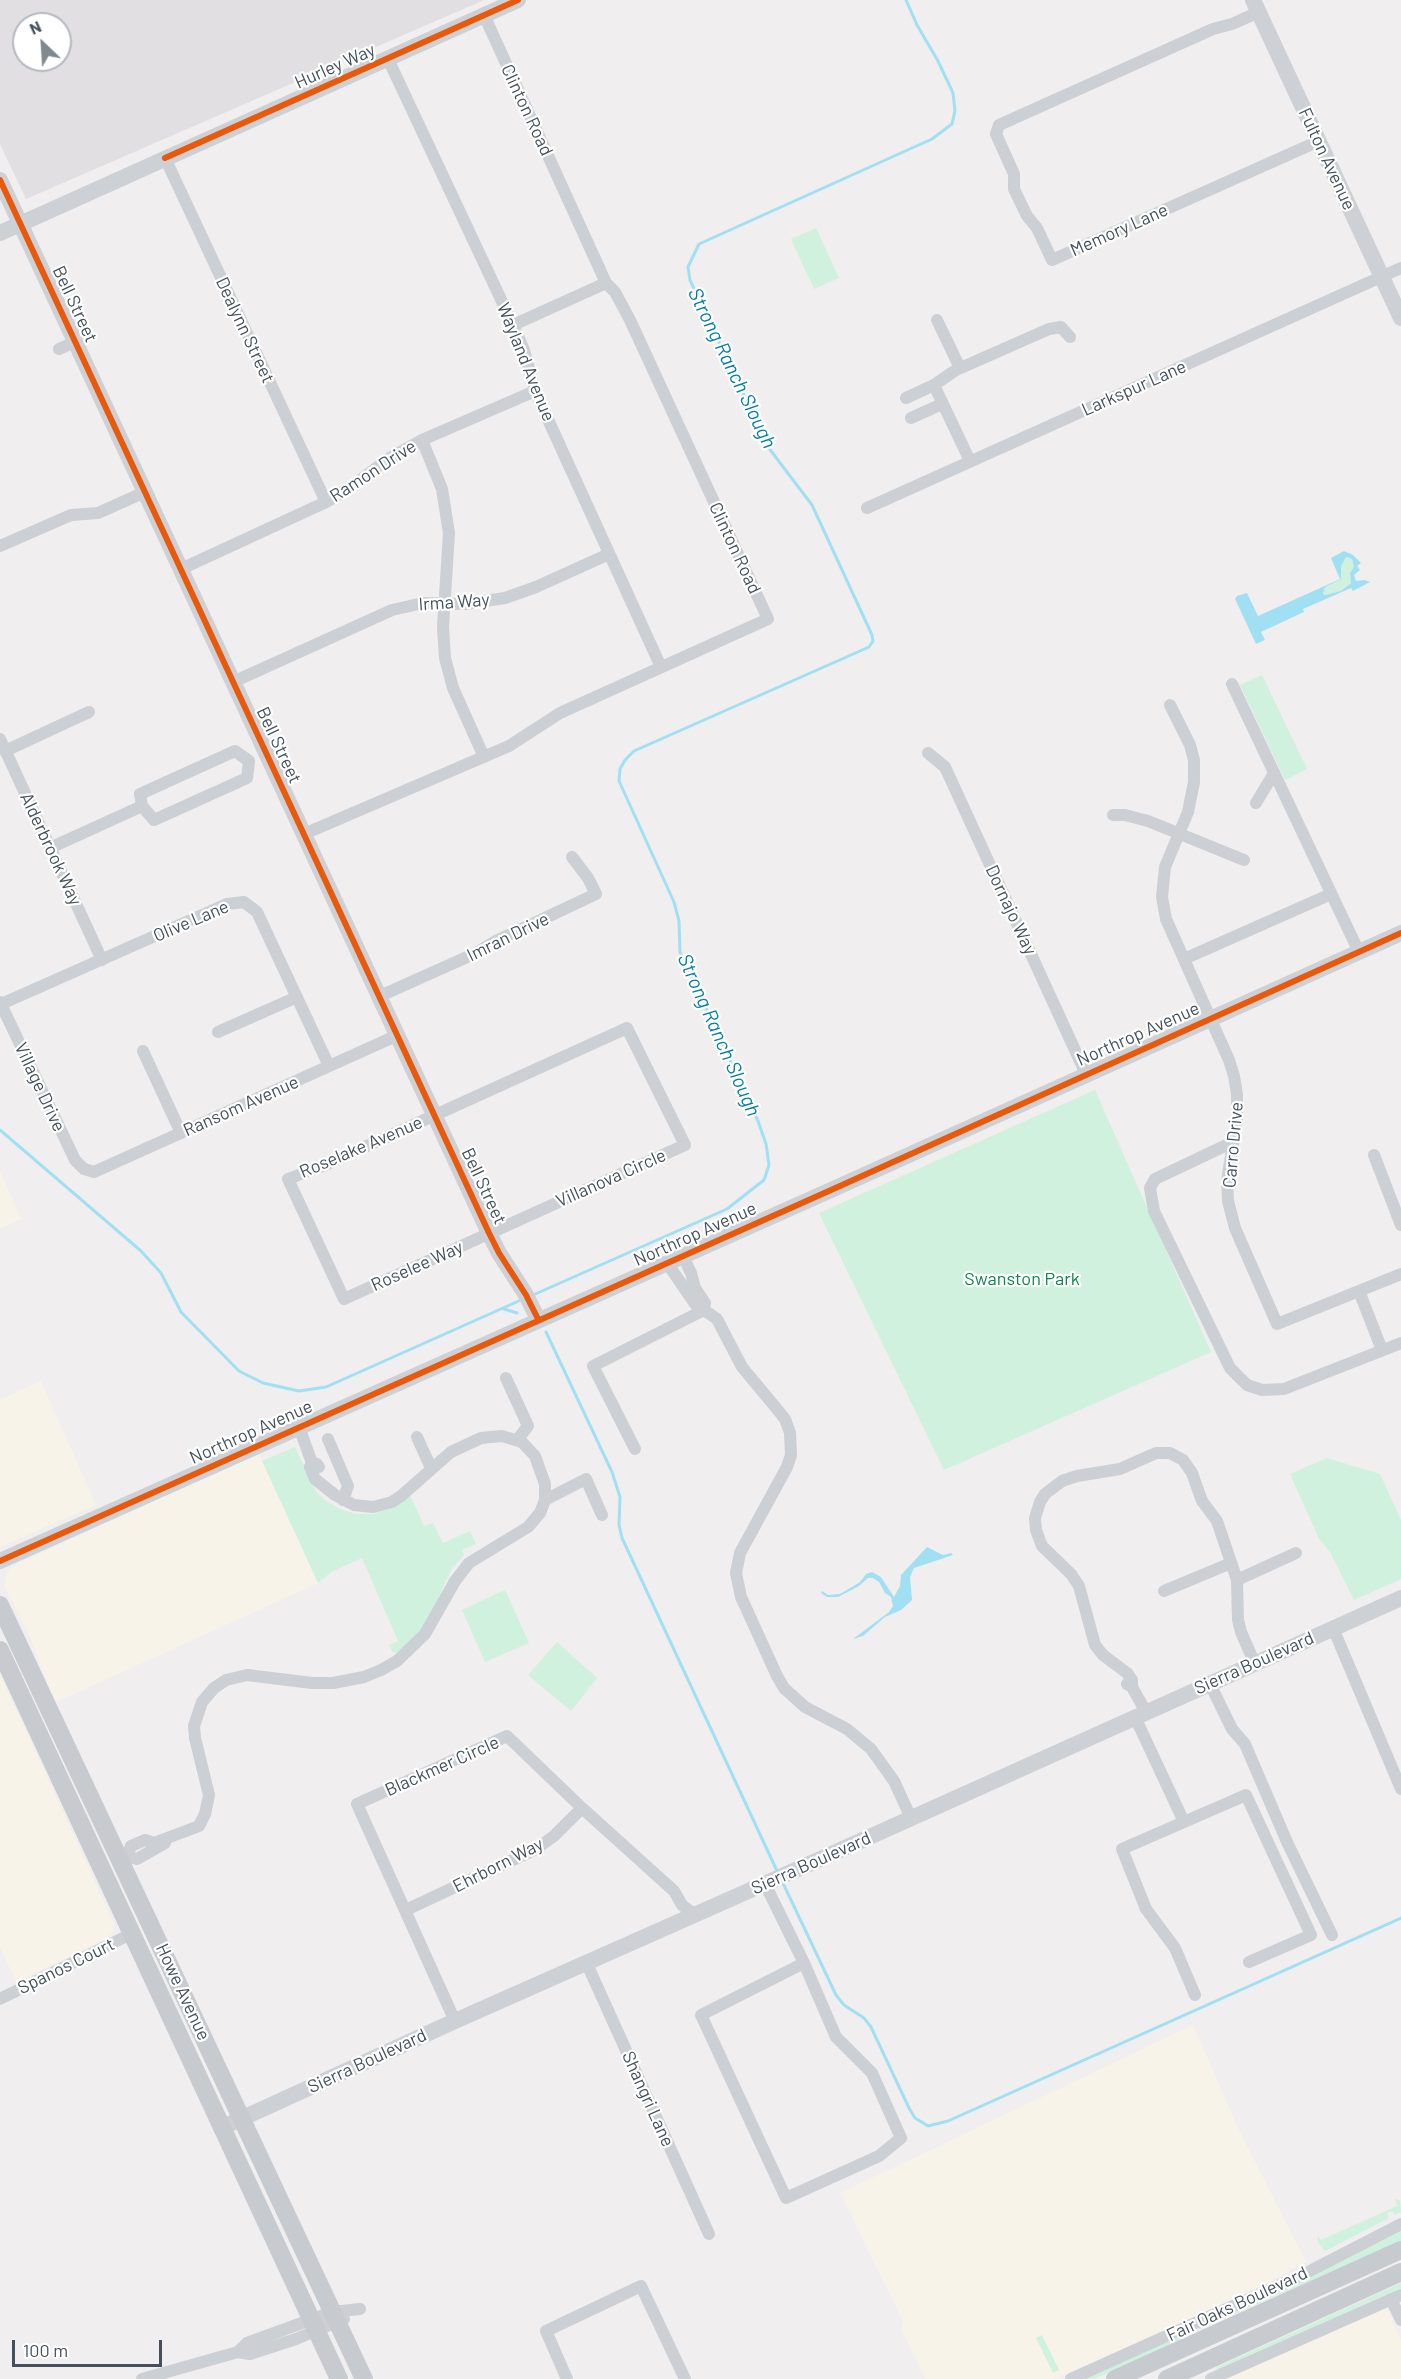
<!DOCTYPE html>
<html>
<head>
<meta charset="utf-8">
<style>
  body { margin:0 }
  #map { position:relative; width:1401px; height:2379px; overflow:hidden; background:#f0eeee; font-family:Barlow,sans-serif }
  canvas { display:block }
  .north { position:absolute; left:12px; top:12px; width:60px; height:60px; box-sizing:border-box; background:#fff; border:2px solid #b4b9be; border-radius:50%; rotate:335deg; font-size:16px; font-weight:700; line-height:24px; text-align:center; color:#44515d }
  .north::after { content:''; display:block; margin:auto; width:21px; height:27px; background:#808890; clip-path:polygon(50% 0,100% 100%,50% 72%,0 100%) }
  .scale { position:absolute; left:12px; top:2340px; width:150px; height:27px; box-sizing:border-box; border:3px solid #44515d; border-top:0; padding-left:8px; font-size:18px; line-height:21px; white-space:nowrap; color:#44515d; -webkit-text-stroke:4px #fff; paint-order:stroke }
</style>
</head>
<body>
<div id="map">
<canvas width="1401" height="2379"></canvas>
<div class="north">N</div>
<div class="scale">100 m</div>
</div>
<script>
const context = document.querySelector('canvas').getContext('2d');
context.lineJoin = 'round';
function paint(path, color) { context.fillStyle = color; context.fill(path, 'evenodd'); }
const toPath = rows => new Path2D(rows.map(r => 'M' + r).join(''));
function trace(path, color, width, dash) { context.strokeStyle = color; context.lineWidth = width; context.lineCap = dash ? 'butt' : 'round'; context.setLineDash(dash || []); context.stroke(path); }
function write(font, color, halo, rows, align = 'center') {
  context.font = font + ' Barlow,sans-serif'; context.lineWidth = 4.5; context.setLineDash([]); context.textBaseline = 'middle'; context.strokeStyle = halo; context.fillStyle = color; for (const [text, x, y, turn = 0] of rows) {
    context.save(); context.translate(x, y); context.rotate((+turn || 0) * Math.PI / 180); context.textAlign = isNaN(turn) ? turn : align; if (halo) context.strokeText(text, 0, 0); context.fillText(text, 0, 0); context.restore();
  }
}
paint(toPath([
  [0,1171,21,1219,0,1229],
  [41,1381,96,1505,0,1547,0,1400],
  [258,1452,318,1583,54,1703,31,1639,4,1586,6,1574,11,1567],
  [0,1674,114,1924,113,1933,100,1942,16,1982,0,1947],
  [1193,2025,1240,2132,1306,2262,1248,2294,1054,2379,925,2379,901,2329,903,2321,840,2193],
  [1386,2307,1401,2341,1401,2379,1223,2379]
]), '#f8f3e8');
paint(toPath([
  [0,0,484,0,26,199,0,144],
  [24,24,60,24,60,60,24,60]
]), '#e1dfe1');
paint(toPath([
  [816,228,839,278,814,289,791,239],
  [1346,557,1352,559,1355,568,1351,583,1341,591,1325,595,1323,594,1325,587,1341,579,1341,566],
  [1262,675,1307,769,1285,780,1240,685],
  [1095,1090,1211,1352,944,1470,819,1213],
  [295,1447,317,1493,326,1501,340,1509,356,1514,374,1514,390,1508,410,1495,424,1526,433,1523,443,1543,470,1531,476,1544,462,1550,464,1555,451,1570,431,1614,417,1635,401,1651,393,1653,389,1645,398,1641,362,1558,331,1572,318,1583,262,1461],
  [1327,1458,1380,1474,1401,1520,1401,1579,1354,1600,1330,1552,1319,1539,1290,1474],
  [505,1590,529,1643,485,1662,462,1610],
  [557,1642,597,1678,571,1711,528,1675],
  [1395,2199,1400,2200,1401,2212,1394,2215,1393,2211,1387,2213,1389,2218,1325,2251,1318,2242,1317,2237,1318,2236,1321,2240,1397,2206],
  [1401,2230,1401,2241,1198,2330,1199,2327],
  [1401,2283,1401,2288,1218,2370,1215,2368],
  [1042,2335,1059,2370,1053,2373,1036,2338],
  [1178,2337,1181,2337,1180,2340,1094,2379,1084,2379]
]), '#d0f1dd');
paint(toPath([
  [1344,551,1353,555,1361,563,1357,566,1360,570,1354,575,1356,581,1365,580,1370,582,1353,591,1351,588,1303,609,1304,612,1261,632,1265,640,1256,644,1235,599,1237,596,1247,593,1258,616,1340,579,1331,558],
  [1346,557,1352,559,1354,567,1350,573,1351,583,1341,591,1325,595,1323,594,1325,587,1341,579,1341,566],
  [927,1547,943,1555,951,1553,953,1555,914,1568,910,1577,912,1600,901,1610,885,1617,863,1636,853,1639,889,1612,893,1606,891,1597,885,1593,879,1582,873,1578,868,1578,859,1586,838,1597,827,1597,821,1593,822,1591,828,1595,840,1594,860,1582,866,1574,872,1572,881,1577,894,1597,900,1586,901,1575]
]), '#a1e0f3');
trace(toPath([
  [0,1130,141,1251,161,1273,181,1312,239,1371,263,1383,299,1391,326,1387,521,1300],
  [533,1295,727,1209,764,1180,769,1165,766,1144,758,1121,680,952,679,921,674,902,619,781,620,769,625,760,634,751,869,647,873,641,872,635,812,505,768,447,690,280,688,267,699,244,932,139,952,124,955,111,953,93,938,61,917,25,906,0],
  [504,1309,517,1313],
  [546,1332,612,1472,620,1497,619,1525,622,1538,778,1873],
  [782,1881,836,1995,844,2005,864,2018,871,2027,909,2108,915,2118,928,2126,948,2121,1401,1918]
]), '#a1e0f3', 3);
trace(toPath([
  [1259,12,1232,24,1213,29,999,125,996,134,1014,174,1014,189,1027,216,1037,228,1052,260,1319,141],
  [388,59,513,325,524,350,535,391,661,667],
  [165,158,326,502],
  [937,320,960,368],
  [513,325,606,283],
  [59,349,75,342],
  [906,398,934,385],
  [911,418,942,404],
  [422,440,442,489,449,533,443,627,445,658,453,688,484,757],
  [970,461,934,385,956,370,1049,329,1061,327,1070,337],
  [867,508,1401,268],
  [0,546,71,515,98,513,145,492],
  [181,569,326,502,347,490,388,459,422,440,535,391],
  [233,682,392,610,423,603,465,604,505,598,536,587,609,554],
  [1232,684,1359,952],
  [1170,705,1190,745,1194,760,1194,782,1188,812,1165,867,1162,897,1166,919,1229,1060,1234,1076,1237,1094,1237,1120,1227,1180,1228,1201,1235,1228,1277,1324,1401,1274],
  [0,739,102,960],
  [5,751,89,712],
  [235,751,249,761,247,778,154,820,142,806,140,794,235,751],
  [928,753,945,767,1086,1074],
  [1256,803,1274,773],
  [1113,815,1125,815,1148,821,1244,860],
  [304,834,509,746,560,713,768,619,630,320,615,292,606,283,484,15],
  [50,848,142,806],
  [1184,959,1331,894],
  [380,996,476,953,496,941,596,894,588,878,572,857],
  [0,1002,75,1160,84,1169,94,1172,398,1035],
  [1,1004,227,904,244,902,257,912,329,1066],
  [627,1028,685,1145,344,1299,288,1179,325,1165,627,1028],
  [218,1032,297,997],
  [143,1051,181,1133],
  [1233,1142,1155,1179,1150,1188,1154,1211,1230,1368,1247,1385,1262,1390,1284,1389,1401,1343],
  [1374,1155,1401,1225],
  [683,1256,691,1273,695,1288,705,1303,704,1310],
  [667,1263,698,1308,704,1310,717,1319,742,1367,777,1409,785,1419,790,1433,791,1455,787,1467,740,1553,736,1573,741,1597,777,1676,784,1688,805,1707,847,1729,871,1749,894,1781,911,1818],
  [1359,1291,1382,1350],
  [506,1378,528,1426,517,1440],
  [299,1427,312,1463,317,1464,319,1467],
  [417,1437,431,1468],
  [328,1439,348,1486,343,1500],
  [635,1449,593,1366,704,1310],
  [312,1463,310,1467,315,1479,335,1495,354,1505,373,1507,392,1502,401,1496,451,1452,481,1438,502,1436,522,1442,535,1456,545,1484,545,1500],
  [1237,1580,1296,1553],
  [1164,1591,1231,1563],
  [1333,1628,1401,1789],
  [1127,1684,1132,1687,1146,1712],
  [1210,1684,1232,1729,1245,1744,1287,1842,1332,1935],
  [1132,1687,1132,1680,1127,1673,1103,1655,1095,1645,1079,1586,1071,1574,1042,1546,1036,1530,1035,1518,1040,1502,1045,1494,1062,1481,1077,1476,1120,1469,1156,1453,1170,1453,1183,1460,1192,1473,1202,1501,1217,1521,1237,1580,1238,1620,1241,1632,1255,1664],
  [1135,1717,1184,1822],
  [127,1856,131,1846,145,1840,154,1843,199,1826,205,1814,209,1795,195,1738,194,1726,202,1702,214,1688,226,1680,247,1675,312,1683,333,1683,364,1677,381,1670,397,1661,425,1634,455,1581,469,1563,528,1527,540,1513,545,1500,586,1479,602,1515],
  [121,1859,127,1856,137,1859,165,1843],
  [765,1884,804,1963,836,2037,872,2073,901,2138,879,2156,786,2198,701,2015,804,1963],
  [406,1910,536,1849,554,1836,582,1808],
  [587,1964,709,2234],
  [1195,1995,1175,1948,1146,1909,1122,1849,1246,1795,1311,1935,1249,1962],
  [0,1999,133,1933],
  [455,2021,357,1804,507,1736,582,1808,674,1891,682,1905,695,1915],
  [1391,2299,1401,2320],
  [238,2352,250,2354,296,2339,344,2319],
  [142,2379,238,2352,247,2343,332,2312,360,2309],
  [567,2379,546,2331,641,2286,685,2379],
  [1071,2379,1304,2274,1401,2224],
  [1211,2379,1401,2295]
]), '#cccfd3', 12);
trace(toPath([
  [1253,0,1401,318],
  [0,180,489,1233,499,1253,526,1295,538,1319],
  [0,233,518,0],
  [0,1561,840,1186,1401,933],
  [221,2128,455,2021,807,1865,1401,1598]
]), '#cdd0d4', 16);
trace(toPath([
  [0,1605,364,2379],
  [0,1650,339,2379],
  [1115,2379,1401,2250],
  [1167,2379,1401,2272]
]), '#c7cbcf', 18);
trace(toPath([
  [165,158,518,0],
  [0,180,489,1233,499,1253,526,1295,538,1319],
  [0,1561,840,1186,1401,933]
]), '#e8590c', 6);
write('18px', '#44515d', '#fff', [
  ["Hurley Way",335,66,-24],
  ["Clinton Road",527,110,65],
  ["Fulton Avenue",1327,159,65],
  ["Memory Lane",1119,230,-24],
  ["Bell Street",75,304,65],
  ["Dealynn Street",245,330,65],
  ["Wayland Avenue",526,362,68],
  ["Larkspur Lane",1134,388,-24],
  ["Ramon Drive",373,471,-33],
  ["Clinton Road",735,548,65],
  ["Irma Way",454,602,-4],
  ["Bell Street",279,745,65],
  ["Alderbrook Way",51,849,65],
  ["Dornajo Way",1011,910,65],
  ["Olive Lane",191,921,-23],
  ["Imran Drive",508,937,-26],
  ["Northrop Avenue",1138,1034,-24],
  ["Village Drive",40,1087,65],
  ["Ransom Avenue",241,1106,-24],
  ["Carro Drive",1233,1145,-85],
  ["Roselake Avenue",361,1147,-23],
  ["Villanova Circle",611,1178,-24],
  ["Bell Street",484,1186,65],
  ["Northrop Avenue",695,1234,-24],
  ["Roselee Way",417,1266,-24],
  ["Northrop Avenue",251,1432,-24],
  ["Sierra Boulevard",1254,1663,-24],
  ["Blackmer Circle",442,1766,-24],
  ["Sierra Boulevard",811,1863,-24],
  ["Ehrborn Way",498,1865,-27],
  ["Spanos Court",66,1966,-26],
  ["Howe Avenue",183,1992,65],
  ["Sierra Boulevard",367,2061,-25],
  ["Shangri Lane",648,2099,66],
  ["Fair Oaks Boulevard",1237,2304,-25]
]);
write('18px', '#0d864c', '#fff', [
  ["Swanston Park",1022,1279]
]);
write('italic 20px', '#027fa4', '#fff', [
  ["Strong Ranch Slough",732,368,64],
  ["Strong Ranch Slough",719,1035,66]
]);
</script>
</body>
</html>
